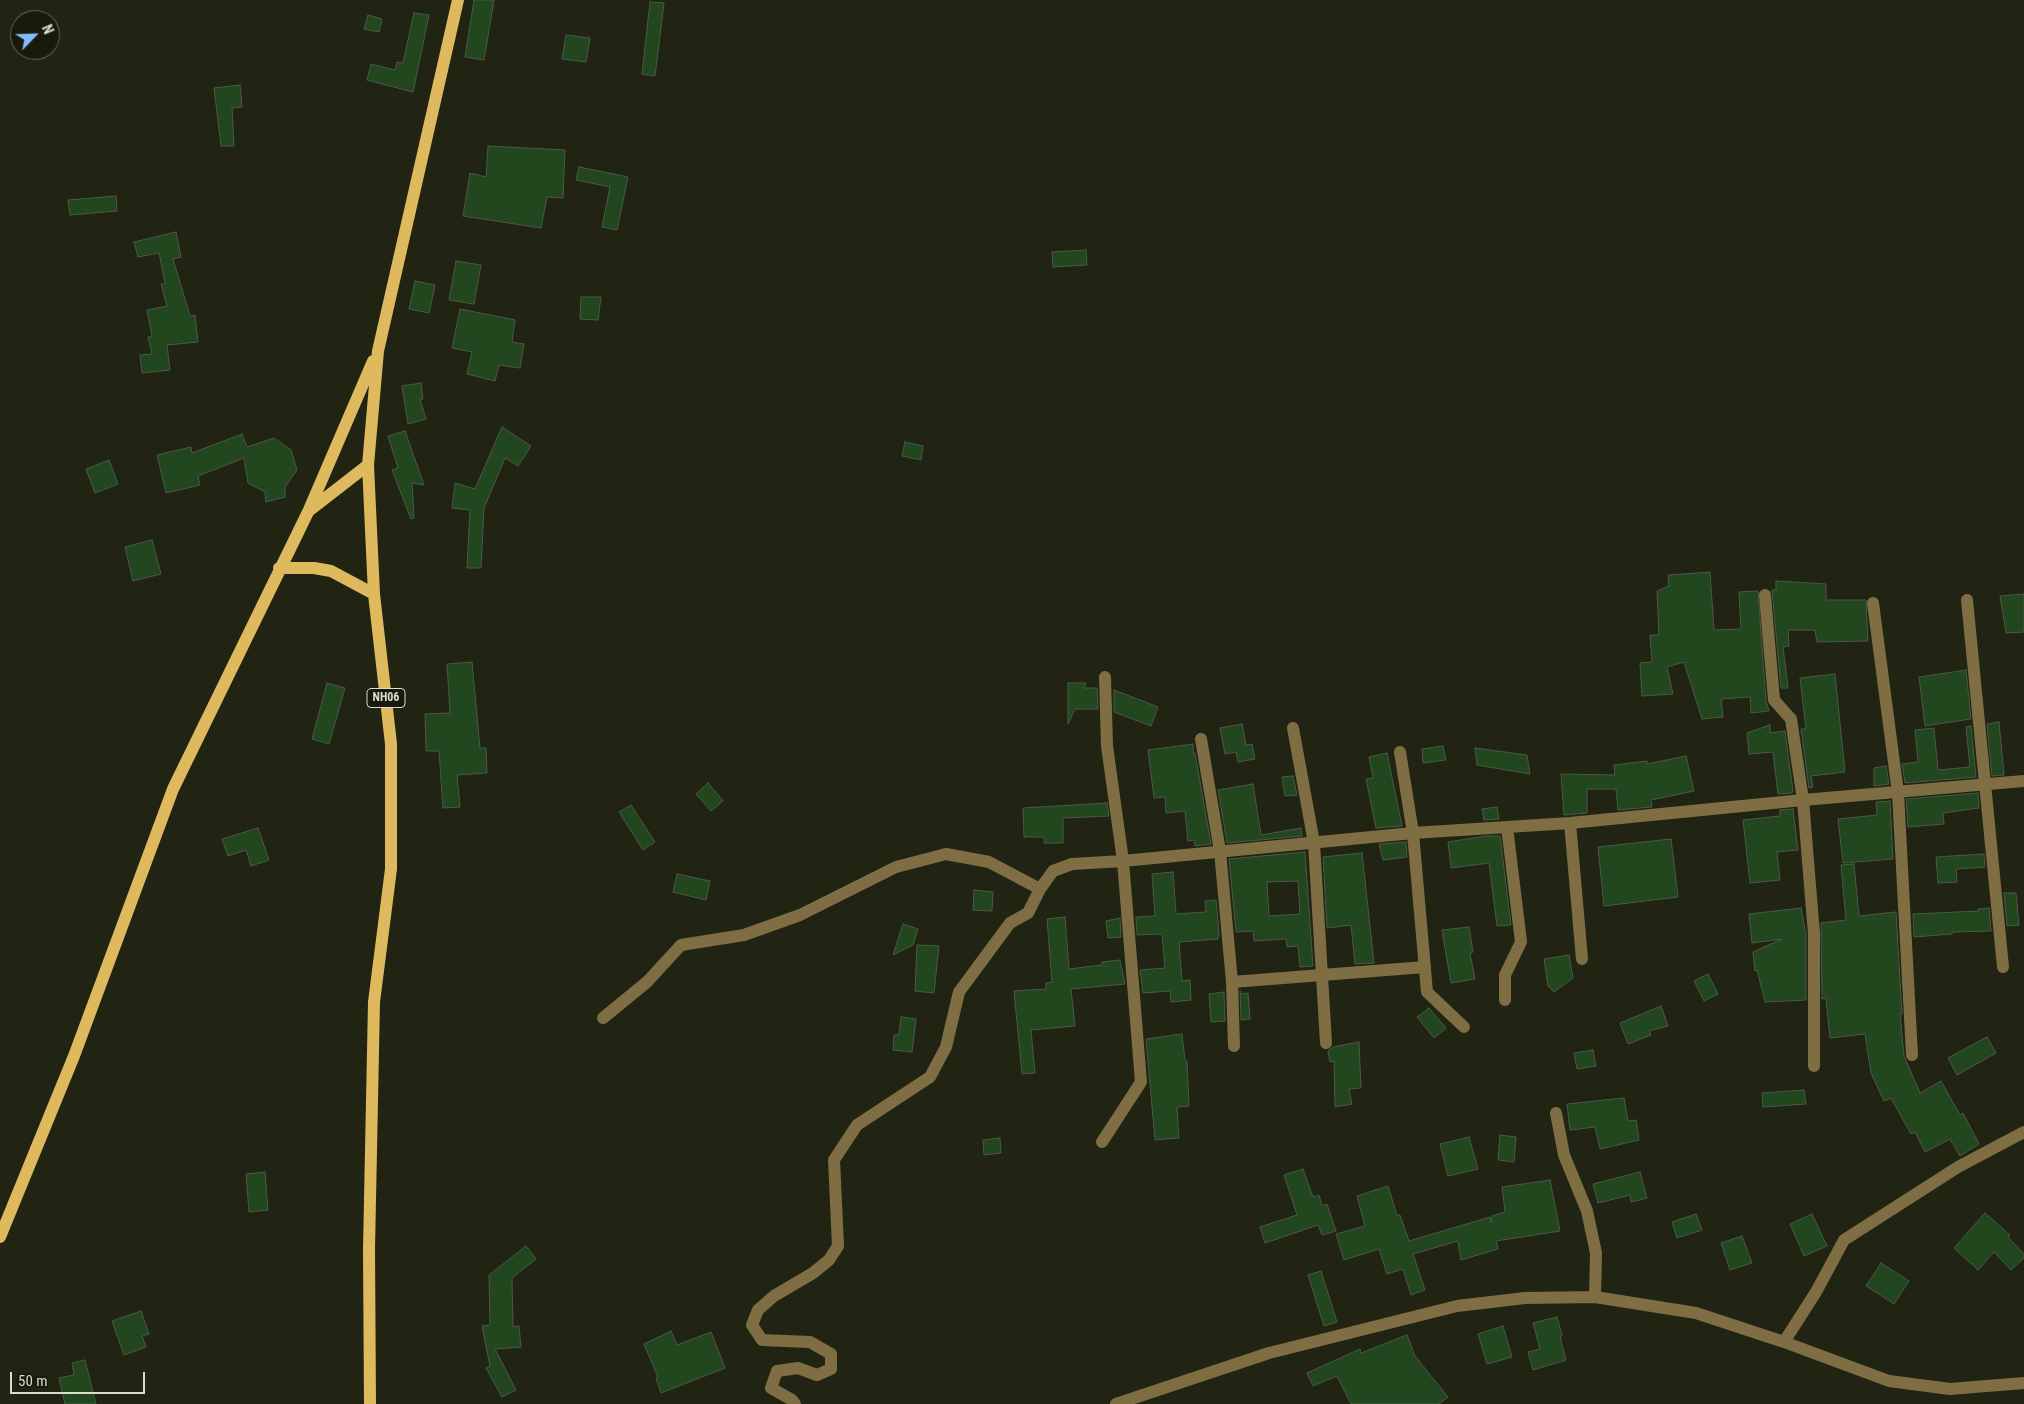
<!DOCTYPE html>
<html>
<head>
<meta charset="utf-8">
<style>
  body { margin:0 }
  #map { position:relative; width:2024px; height:1404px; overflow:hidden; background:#222413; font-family:"Roboto Condensed",sans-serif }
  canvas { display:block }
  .north { position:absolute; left:10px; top:10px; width:50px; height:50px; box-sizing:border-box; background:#191b0a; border:1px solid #66685a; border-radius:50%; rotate:66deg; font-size:14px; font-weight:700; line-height:20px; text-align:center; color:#dadcd1 }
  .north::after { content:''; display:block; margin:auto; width:18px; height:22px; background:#80bdfa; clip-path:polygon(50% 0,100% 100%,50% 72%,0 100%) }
  .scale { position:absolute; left:10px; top:1372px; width:135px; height:22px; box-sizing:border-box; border:2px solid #dadcd1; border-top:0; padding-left:6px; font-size:15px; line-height:18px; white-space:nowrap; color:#dadcd1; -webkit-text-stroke:4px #191b0a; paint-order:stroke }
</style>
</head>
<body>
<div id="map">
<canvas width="2024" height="1404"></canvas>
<div class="north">N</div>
<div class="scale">50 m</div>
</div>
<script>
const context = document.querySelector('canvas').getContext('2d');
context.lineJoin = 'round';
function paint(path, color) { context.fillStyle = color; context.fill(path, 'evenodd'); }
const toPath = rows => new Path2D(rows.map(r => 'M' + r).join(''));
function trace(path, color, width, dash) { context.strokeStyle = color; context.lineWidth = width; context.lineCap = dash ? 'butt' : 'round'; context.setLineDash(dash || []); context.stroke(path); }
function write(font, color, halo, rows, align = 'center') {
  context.font = font + ' "Roboto Condensed",sans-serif'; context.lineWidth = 4; context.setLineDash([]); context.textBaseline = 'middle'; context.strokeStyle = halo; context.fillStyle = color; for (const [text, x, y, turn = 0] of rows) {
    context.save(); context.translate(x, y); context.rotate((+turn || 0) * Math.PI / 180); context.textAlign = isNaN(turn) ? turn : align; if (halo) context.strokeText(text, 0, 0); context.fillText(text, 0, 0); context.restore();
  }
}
const building = toPath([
  [474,0,494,0,484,60,465,57,474,0],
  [650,2,664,3,655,76,642,74,650,2],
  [414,13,429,15,413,92,367,80,371,64,395,70,397,62,403,63,414,13],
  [368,15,382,19,379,32,364,29,368,15],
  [566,35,590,38,586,62,562,59,566,35],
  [240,85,242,107,232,108,234,146,221,146,214,88,240,85],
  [488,146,565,150,563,198,547,197,541,228,463,216,470,173,486,177,488,146],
  [579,167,628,177,617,230,602,227,610,187,576,180,579,167],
  [116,196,117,211,70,215,68,200,116,196],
  [176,232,181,257,173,259,190,316,195,315,198,342,167,345,170,370,142,373,140,355,152,354,148,337,152,336,147,310,167,306,161,284,165,283,159,253,138,257,134,242,176,232],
  [1086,250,1087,265,1053,267,1052,252,1086,250],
  [456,261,481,265,474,304,449,300,456,261],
  [415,281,435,285,429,313,409,309,415,281],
  [581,297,601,297,598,320,580,319,581,297],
  [460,309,515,320,512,342,524,344,520,368,499,365,495,381,467,374,472,352,452,348,460,309],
  [421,383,423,399,420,399,426,419,408,424,402,386,421,383],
  [502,427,531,446,518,466,505,458,484,508,481,568,467,568,470,510,452,508,455,483,475,489,502,427],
  [405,431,424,485,412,483,414,518,411,519,392,470,398,468,388,436,405,431],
  [242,434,247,447,274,438,291,450,297,470,285,487,285,497,266,502,265,492,248,483,244,458,198,476,200,485,166,493,157,455,191,447,192,453,242,434],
  [905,442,923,446,921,460,902,456,905,442],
  [109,460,118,484,95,493,86,469,109,460],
  [152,540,161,574,133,581,125,547,152,540],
  [1710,572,1714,630,1741,629,1739,592,1758,591,1766,701,1769,711,1751,713,1750,697,1721,699,1723,717,1702,719,1684,662,1667,667,1673,694,1642,696,1640,663,1652,662,1650,635,1659,635,1657,591,1669,586,1668,575,1710,572],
  [1776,581,1826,584,1826,600,1866,600,1868,641,1817,642,1815,630,1788,630,1789,646,1783,647,1788,688,1781,688,1772,590,1776,590,1776,581],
  [2024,594,2024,632,2006,633,2000,596,2024,594],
  [472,662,480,748,486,748,487,773,457,775,460,807,443,808,439,751,426,751,425,714,450,713,447,664,472,662],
  [1966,670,1971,719,1925,726,1919,677,1966,670],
  [1835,674,1845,772,1811,776,1813,787,1809,788,1801,729,1806,729,1800,678,1835,674],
  [327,683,345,688,329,744,312,739,327,683],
  [1068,683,1086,683,1084,688,1097,688,1098,709,1075,709,1068,724,1068,683],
  [1114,690,1158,707,1151,726,1114,712,1114,690],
  [1999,722,2004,775,1992,776,1987,724,1999,722],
  [1242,724,1246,745,1252,744,1255,759,1238,762,1236,752,1225,754,1220,728,1242,724],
  [1770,725,1770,733,1785,731,1793,791,1792,793,1778,794,1773,752,1749,754,1747,733,1770,725],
  [1971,726,1976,777,1905,783,1902,764,1918,762,1915,730,1934,728,1938,770,1970,767,1966,727,1971,726],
  [1193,744,1193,754,1195,753,1211,844,1195,846,1194,840,1188,841,1185,811,1166,813,1165,797,1154,798,1148,750,1193,744],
  [1443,746,1446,760,1423,763,1422,749,1443,746],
  [1475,748,1527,755,1530,774,1477,765,1475,748],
  [1387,753,1402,826,1376,828,1366,779,1373,778,1369,757,1387,753],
  [1686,756,1694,791,1651,800,1652,807,1618,810,1616,789,1587,789,1587,813,1564,815,1561,774,1615,775,1614,765,1647,761,1647,764,1686,756],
  [1886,766,1889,784,1874,786,1874,768,1886,766],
  [1293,776,1297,795,1285,796,1282,777,1293,776],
  [708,783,723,801,711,811,696,794,708,783],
  [1253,784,1261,835,1301,828,1302,836,1227,843,1218,790,1253,784],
  [1978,793,1979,808,1943,813,1944,824,1908,827,1906,799,1978,793],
  [1890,801,1893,859,1843,863,1838,819,1877,815,1876,802,1890,801],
  [1107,803,1109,816,1063,818,1063,843,1044,843,1044,837,1024,837,1023,808,1107,803],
  [631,805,655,842,643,850,619,812,631,805],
  [1497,807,1499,819,1484,820,1482,809,1497,807],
  [1793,809,1798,850,1777,852,1780,880,1750,883,1743,820,1780,816,1780,810,1793,809],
  [258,828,269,860,251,866,246,850,228,856,222,839,258,828],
  [1486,836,1500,836,1511,925,1497,926,1489,863,1451,868,1448,842,1486,836],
  [1671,839,1678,897,1604,906,1598,847,1671,839],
  [1406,842,1407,857,1383,860,1379,844,1406,842],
  [1305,852,1313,966,1300,967,1298,946,1287,947,1286,939,1254,941,1253,931,1236,932,1229,859,1305,852],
  [1298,881,1300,914,1269,916,1267,882,1298,881],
  [1362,853,1374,963,1355,964,1351,925,1327,928,1323,857,1362,853],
  [1984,854,1985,867,1956,869,1957,882,1938,883,1936,857,1984,854],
  [1854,864,1859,916,1896,912,1902,1014,1900,1014,1904,1056,1920,1093,1941,1081,1960,1115,1963,1113,1979,1144,1960,1156,1950,1139,1925,1152,1915,1132,1911,1134,1891,1098,1884,1101,1871,1073,1865,1034,1830,1038,1826,998,1822,999,1821,923,1846,920,1841,865,1854,864],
  [1173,872,1176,914,1206,912,1205,901,1216,900,1219,933,1218,939,1179,942,1182,981,1190,980,1191,1000,1171,1002,1170,991,1143,993,1140,970,1165,968,1162,934,1137,935,1136,917,1155,916,1152,874,1173,872],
  [677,874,710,881,706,900,673,892,677,874],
  [974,890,993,892,992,911,973,910,974,890],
  [2004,893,2016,893,2019,925,2007,926,2004,893],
  [1801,908,1806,934,1806,1000,1765,1002,1757,970,1755,971,1753,952,1782,939,1752,943,1749,914,1801,908],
  [1989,908,1991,931,1952,932,1952,934,1914,937,1913,914,1979,911,1978,909,1989,908],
  [1065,917,1069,969,1102,965,1102,962,1120,960,1125,984,1071,989,1075,1026,1031,1030,1035,1073,1022,1074,1014,991,1046,989,1046,983,1052,982,1047,919,1065,917],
  [1120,918,1121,937,1108,938,1106,921,1120,918],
  [903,924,918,929,913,945,893,955,903,924],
  [1469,927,1473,952,1470,953,1475,979,1451,983,1442,930,1469,927],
  [917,945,939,946,934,993,915,991,917,945],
  [1569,955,1573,978,1554,992,1548,986,1544,959,1569,955],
  [1708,974,1718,994,1704,1001,1694,981,1708,974],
  [1240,991,1241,994,1248,993,1250,1019,1241,1020,1240,991],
  [1224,992,1225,1021,1211,1022,1209,994,1224,992],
  [1661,1006,1668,1026,1649,1031,1651,1035,1628,1044,1620,1023,1661,1006],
  [1429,1008,1446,1028,1434,1038,1417,1017,1429,1008],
  [901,1017,916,1019,912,1052,893,1050,894,1035,899,1035,901,1017],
  [1182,1034,1185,1060,1187,1061,1189,1106,1177,1107,1179,1138,1155,1140,1146,1039,1182,1034],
  [1987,1037,1996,1053,1957,1075,1948,1058,1987,1037],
  [1359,1042,1361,1088,1349,1089,1352,1104,1335,1107,1334,1061,1330,1062,1328,1051,1333,1047,1359,1042],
  [1593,1050,1596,1066,1577,1069,1574,1053,1593,1050],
  [1804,1090,1806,1104,1763,1107,1762,1093,1804,1090],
  [1624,1098,1628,1121,1636,1120,1639,1140,1600,1149,1595,1127,1570,1130,1567,1104,1624,1098],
  [1500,1135,1516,1137,1514,1162,1498,1160,1500,1135],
  [1469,1137,1478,1169,1448,1176,1440,1144,1469,1137],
  [1000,1138,1001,1153,984,1155,983,1140,1000,1138],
  [1303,1169,1313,1197,1319,1195,1322,1206,1327,1204,1336,1231,1322,1235,1318,1225,1265,1243,1260,1227,1297,1215,1284,1175,1303,1169],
  [265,1172,268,1210,249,1212,246,1174,265,1172],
  [1640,1172,1647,1198,1631,1202,1630,1195,1598,1203,1593,1184,1640,1172],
  [1550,1180,1560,1231,1496,1241,1498,1249,1461,1260,1458,1241,1413,1254,1425,1290,1411,1295,1403,1269,1387,1274,1379,1249,1344,1260,1336,1234,1365,1226,1357,1196,1388,1186,1397,1215,1400,1215,1409,1241,1490,1217,1491,1223,1492,1216,1505,1212,1502,1187,1550,1180],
  [1985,1213,2010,1235,2008,1237,2024,1254,2024,1258,2011,1270,1994,1252,1978,1270,1954,1248,1985,1213],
  [1696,1214,1702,1230,1677,1238,1672,1222,1696,1214],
  [1812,1214,1827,1246,1804,1256,1790,1224,1812,1214],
  [1742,1236,1752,1263,1730,1270,1721,1243,1742,1236],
  [526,1246,536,1259,512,1278,513,1327,519,1326,521,1347,495,1349,516,1390,502,1397,486,1368,490,1366,482,1326,490,1325,489,1275,526,1246],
  [1881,1263,1909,1281,1894,1304,1866,1286,1881,1263],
  [1321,1271,1337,1322,1324,1326,1308,1275,1321,1271],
  [141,1311,149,1334,142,1336,146,1347,124,1355,112,1321,141,1311],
  [1557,1317,1562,1336,1560,1337,1566,1360,1533,1370,1528,1352,1540,1349,1533,1323,1557,1317],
  [1503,1326,1512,1357,1487,1364,1478,1334,1503,1326],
  [671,1331,677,1345,711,1332,725,1368,661,1393,656,1378,658,1377,644,1344,671,1331],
  [1407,1335,1415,1356,1448,1397,1439,1404,1351,1404,1337,1376,1313,1386,1307,1373,1360,1349,1361,1353,1407,1335],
  [85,1360,96,1404,65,1404,59,1378,74,1375,72,1363,85,1360]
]);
paint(building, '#22461d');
trace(building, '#4b5949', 1);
trace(toPath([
  [1765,595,1774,700,1791,719,1803,800,1814,934,1814,1066],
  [1967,600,2003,967],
  [1873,603,1898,793,1912,1055],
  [1293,728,1314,843,1326,1043],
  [1201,739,1220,851,1232,982,1234,1046],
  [1400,752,1413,833,1427,992,1464,1027],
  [1570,823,1582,959],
  [1232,982,1425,967],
  [1505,1000,1505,975,1521,942,1507,827],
  [603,1018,647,982,681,945,744,935,800,915,896,867,946,854,989,862,1040,889],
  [1556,1113,1564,1155,1587,1211,1596,1253,1595,1297],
  [1102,1142,1141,1082,1123,861,1107,746,1105,677],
  [1784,1342,1889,1381,1950,1389,2024,1383],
  [795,1404,792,1400,771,1388,777,1371,798,1368,817,1375,831,1369,831,1354,810,1342,762,1340,752,1325,758,1310,774,1296,813,1273,829,1260,838,1246,834,1160,857,1125,930,1077,946,1047,959,992,1010,923,1028,913,1040,889,1053,871,1072,864,1123,861,1413,833,1570,823,1803,800,2024,781],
  [1116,1404,1269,1353,1457,1306,1525,1298,1595,1297,1696,1313,1784,1342,1816,1292,1844,1240,1958,1167,2024,1132]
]), '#7f6e44', 12);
trace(toPath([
  [310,510,368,465],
  [279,568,314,568,331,571,374,594],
  [0,1237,74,1056,173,789,308,512,373,361],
  [370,1404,369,1249,374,1002,391,869,391,744,374,594,368,465,378,351,458,0]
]), '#deb95e', 12);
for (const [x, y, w] of [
  [386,698,38]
]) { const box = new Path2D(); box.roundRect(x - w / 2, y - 9.5, w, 19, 4); context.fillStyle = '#191b0a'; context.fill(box); trace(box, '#dadcd1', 1); }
write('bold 12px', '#dadcd1', null, [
  ["NH06",386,698]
]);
</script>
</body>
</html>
